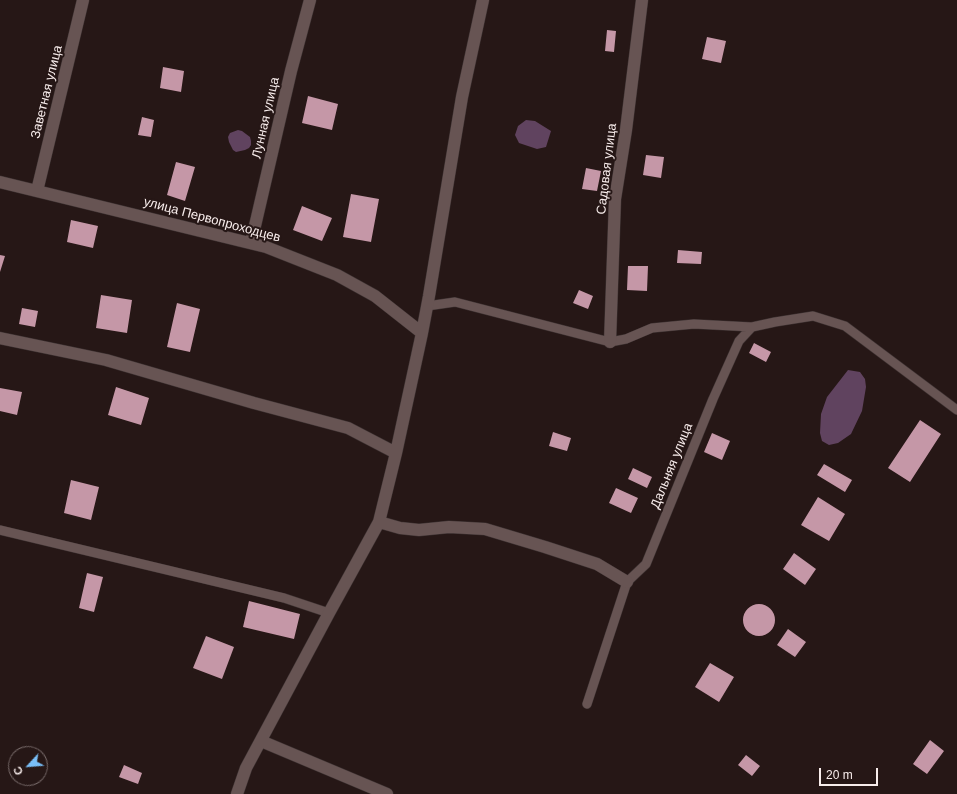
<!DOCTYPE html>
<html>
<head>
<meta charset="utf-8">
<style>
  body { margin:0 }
  #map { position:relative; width:957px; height:794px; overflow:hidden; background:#261716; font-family:Helvetica,sans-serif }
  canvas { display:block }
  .north { position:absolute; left:8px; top:746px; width:40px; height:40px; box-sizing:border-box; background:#261716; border:1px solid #7a6d6c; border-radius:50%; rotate:244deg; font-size:11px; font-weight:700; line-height:16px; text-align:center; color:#f8edec }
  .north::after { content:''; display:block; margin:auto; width:14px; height:18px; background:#79bff8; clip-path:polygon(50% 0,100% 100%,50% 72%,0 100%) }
  .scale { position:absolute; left:819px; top:768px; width:59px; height:18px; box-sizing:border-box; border:2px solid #f8edec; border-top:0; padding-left:5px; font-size:12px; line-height:14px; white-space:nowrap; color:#f8edec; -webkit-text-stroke:3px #261716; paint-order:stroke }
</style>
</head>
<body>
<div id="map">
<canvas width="957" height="794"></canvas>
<div class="north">С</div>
<div class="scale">20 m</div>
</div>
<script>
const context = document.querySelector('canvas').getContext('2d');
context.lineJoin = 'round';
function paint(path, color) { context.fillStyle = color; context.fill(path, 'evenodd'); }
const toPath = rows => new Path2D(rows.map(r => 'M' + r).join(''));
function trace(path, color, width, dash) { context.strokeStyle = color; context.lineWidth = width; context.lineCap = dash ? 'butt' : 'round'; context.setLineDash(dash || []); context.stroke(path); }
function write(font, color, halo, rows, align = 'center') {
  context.font = font + ' Helvetica,sans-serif'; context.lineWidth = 4; context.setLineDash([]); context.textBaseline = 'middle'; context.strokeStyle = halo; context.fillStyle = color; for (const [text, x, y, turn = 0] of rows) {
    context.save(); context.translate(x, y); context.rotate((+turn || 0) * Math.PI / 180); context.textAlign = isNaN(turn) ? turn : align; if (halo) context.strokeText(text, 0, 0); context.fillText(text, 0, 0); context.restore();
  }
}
paint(toPath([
  [526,120,535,121,551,131,546,147,537,149,519,143,515,135,518,126],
  [238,130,242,131,250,137,251,141,251,145,249,148,245,150,236,152,233,150,229,142,228,137,230,133],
  [848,370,860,372,865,379,866,387,862,411,851,434,838,443,829,445,822,441,820,433,821,414,827,397]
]), '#60435f');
paint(toPath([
  [607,30,616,31,614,52,605,51],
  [707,37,726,41,721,63,702,59],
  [163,67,184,71,181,92,160,88],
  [308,96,338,104,332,130,302,123],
  [142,117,154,120,151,137,138,135],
  [646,155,664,157,661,178,643,175],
  [176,162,195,167,185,201,167,195],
  [586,168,601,171,597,191,582,189],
  [351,194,379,199,371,242,343,237],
  [302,206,332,218,322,241,293,230],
  [71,220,98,226,93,248,67,242],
  [678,250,702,252,701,264,677,263],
  [0,255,5,256,0,272],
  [628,266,648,266,647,291,627,290],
  [579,290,593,296,588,309,573,303],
  [101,295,132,300,127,333,96,328],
  [177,303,200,309,190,352,167,347],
  [22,308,38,311,35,327,19,324],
  [754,343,771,352,766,362,749,353],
  [116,387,149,398,141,425,108,415],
  [0,388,22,392,17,415,0,411],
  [920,420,941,434,910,482,888,468],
  [553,432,571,438,567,451,549,446],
  [712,433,730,441,722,460,704,452],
  [824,464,852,480,845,492,817,475],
  [633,468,652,477,647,488,628,479],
  [71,480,99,487,91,520,64,513],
  [616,488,638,498,631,513,609,503],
  [818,497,845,514,829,541,801,525],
  [794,553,816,569,805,585,783,569],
  [87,573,103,577,94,612,79,608],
  [249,601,300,614,294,639,243,627],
  '743 620a16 16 0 1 1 32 0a16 16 0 1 1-32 0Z',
  [788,629,806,642,795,657,777,645],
  [206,636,234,647,222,679,193,668],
  [710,663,734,677,719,702,695,687],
  [930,740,944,751,927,774,913,764],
  [746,755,760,766,752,776,738,765],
  [124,765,142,773,138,784,119,777]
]), '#c597a7');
const lane = toPath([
  [427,306,455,302,610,342,626,339,652,328,694,324,752,327],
  [0,530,284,598,329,613],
  [587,704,627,582,646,564,713,399,739,341,752,327,775,322,813,316,845,326,957,410]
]);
const street = toPath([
  [0,182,266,247,337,275,375,296,422,333],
  [37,191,83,0],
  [251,243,291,71,310,0],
  [0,338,106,360,254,403,348,428,396,453],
  [610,342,615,199,626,130,642,0],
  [379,522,400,528,419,530,449,527,485,529,545,547,597,564,627,582],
  [261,741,387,794],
  [237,794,246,768,329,613,379,522,396,453,422,333,429,296,462,97,483,0]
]);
trace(lane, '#3d3232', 10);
trace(street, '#3d3232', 13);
trace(lane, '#675453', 9);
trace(street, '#675453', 12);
write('13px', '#f8edec', '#261716', [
  ["Заветная улица",47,92,-76],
  ["Лунная улица",266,118,-77],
  ["Садовая улица",607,169,-83],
  ["улица Первопроходцев",212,220,15],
  ["Дальняя улица",672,466,-68]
]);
</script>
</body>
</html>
